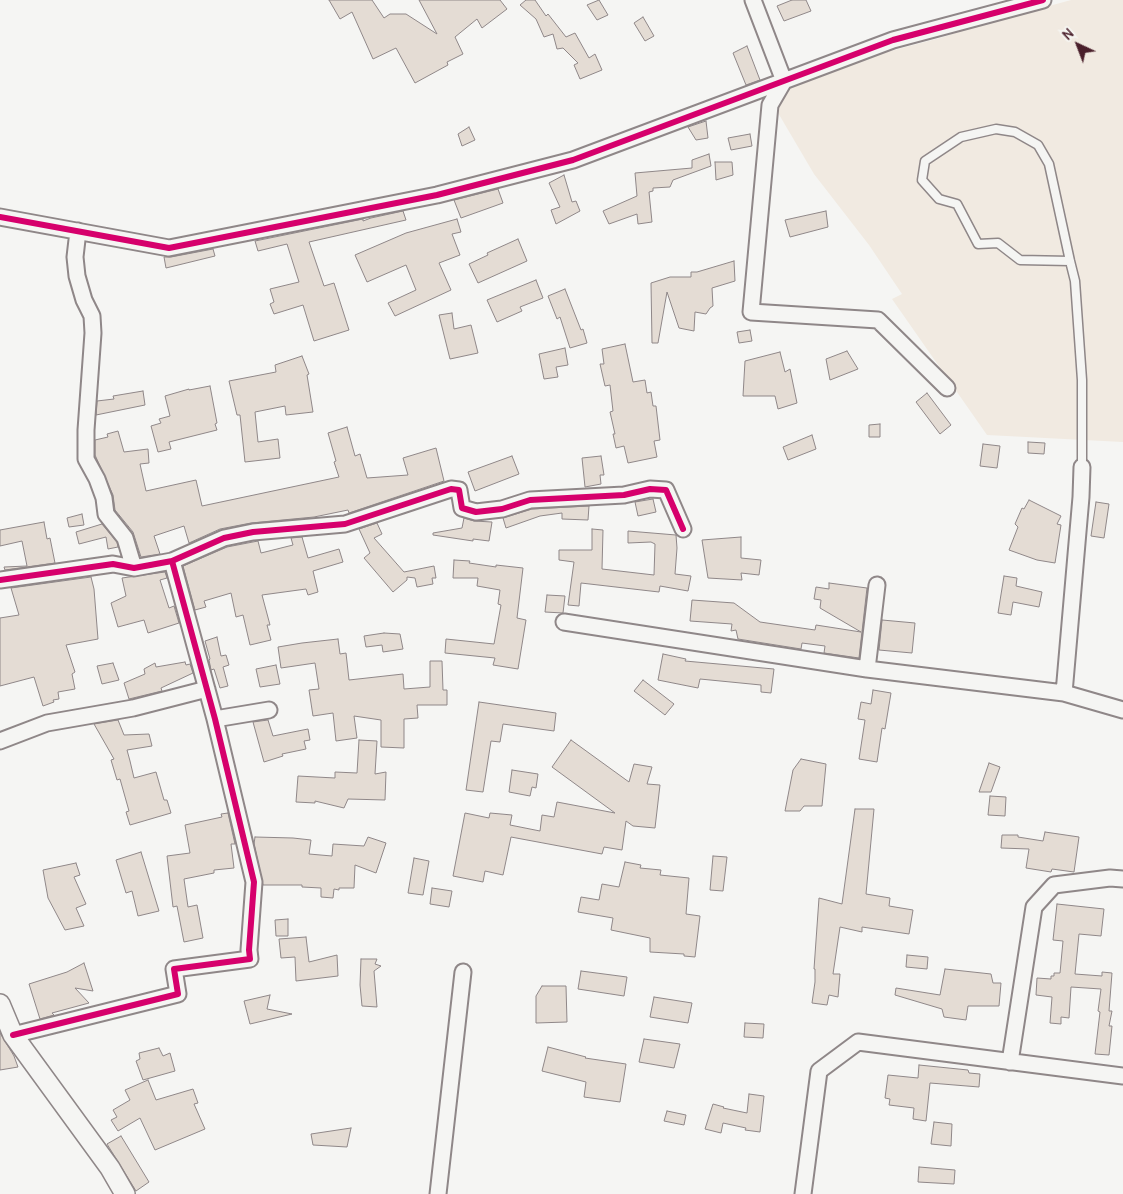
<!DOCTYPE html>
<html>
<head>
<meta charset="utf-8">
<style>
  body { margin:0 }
  #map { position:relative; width:1123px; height:1194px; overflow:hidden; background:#f5f5f3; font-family:Delius,sans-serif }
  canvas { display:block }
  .north { position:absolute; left:1053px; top:20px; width:50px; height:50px; -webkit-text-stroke:4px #f6f6f2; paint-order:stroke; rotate:317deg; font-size:14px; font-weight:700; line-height:20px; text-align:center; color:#4a1f2b }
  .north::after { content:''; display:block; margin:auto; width:18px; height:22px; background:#4a1f2b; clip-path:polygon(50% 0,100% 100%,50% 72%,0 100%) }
</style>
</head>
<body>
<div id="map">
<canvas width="1123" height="1194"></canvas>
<div class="north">N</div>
</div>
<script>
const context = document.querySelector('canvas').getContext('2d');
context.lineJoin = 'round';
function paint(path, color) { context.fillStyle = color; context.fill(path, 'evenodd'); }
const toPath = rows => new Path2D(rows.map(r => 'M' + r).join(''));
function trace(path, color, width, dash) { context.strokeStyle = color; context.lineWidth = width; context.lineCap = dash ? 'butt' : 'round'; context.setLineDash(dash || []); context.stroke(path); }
paint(toPath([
  [1071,0,1123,0,1123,442,987,435,892,299,902,294,869,245,814,174,774,106,783,89,841,64,940,38,980,25]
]), '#f1eae1');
const building = toPath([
  [329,0,372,0,384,18,390,14,406,14,437,34,419,0,500,0,507,9,482,28,477,19,455,37,463,54,447,62,448,65,415,83,396,48,373,59,352,12,340,19,329,0],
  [526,0,535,0,546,16,548,14,566,37,575,33,589,58,595,54,602,70,580,79,574,65,578,63,563,48,557,49,553,34,544,37,536,19,520,5,526,0],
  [599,0,608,15,597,20,587,5,599,0],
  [792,0,806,0,811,11,784,21,777,6,792,0],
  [643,17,654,36,645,41,634,23,643,17],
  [747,46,760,80,746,85,733,53,747,46],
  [706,121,708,138,696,140,688,127,706,121],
  [469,127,475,140,462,146,458,134,469,127],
  [750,134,752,146,731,150,728,138,750,134],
  [709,154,711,166,673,180,670,187,653,188,653,191,649,192,652,222,638,224,637,214,609,224,603,211,637,196,635,173,692,168,692,160,709,154],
  [715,162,732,162,733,175,716,180,715,162],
  [564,175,572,202,576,201,580,211,556,224,551,210,560,207,549,183,564,175],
  [498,189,503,203,461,218,454,200,498,189],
  [403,211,406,220,309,242,324,286,334,283,349,330,314,341,303,305,274,314,270,304,274,302,270,289,299,282,287,244,258,251,255,241,363,219,363,221,371,218,403,211],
  [826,211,828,227,790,237,785,220,826,211],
  [457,219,461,232,452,234,460,255,439,263,451,290,395,316,388,303,416,290,406,265,367,282,355,255,406,233,457,219],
  [518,239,527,261,478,283,469,264,488,255,487,253,518,239],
  [213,249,215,256,166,268,164,257,171,257,213,249],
  [734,261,735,281,712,288,713,306,710,308,706,314,695,312,694,331,679,328,667,292,658,343,652,343,651,283,670,277,691,277,691,272,697,272,734,261],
  [536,280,543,298,520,307,522,311,497,322,487,300,536,280],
  [565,289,581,330,583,329,587,343,570,348,560,317,557,319,548,296,565,289],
  [452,313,454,329,471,325,478,353,450,359,439,315,452,313],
  [750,330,752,341,739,343,737,332,750,330],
  [625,344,633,382,645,380,647,393,651,392,653,406,656,406,660,440,654,441,657,457,628,463,624,446,616,448,613,434,615,434,610,412,613,411,610,385,605,386,600,364,604,364,602,349,625,344],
  [565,348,568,365,556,367,558,377,544,379,539,354,565,348],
  [847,351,858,369,830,380,826,359,847,351],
  [780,352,785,372,790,369,797,403,778,409,775,396,743,396,745,361,780,352],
  [302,356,309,374,307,375,313,412,286,415,285,406,255,412,258,442,278,439,280,458,245,462,240,415,237,415,229,381,276,372,275,365,302,356],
  [210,386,217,423,215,424,217,430,169,442,171,449,158,452,151,426,161,423,159,419,170,416,165,396,189,389,189,390,210,386],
  [143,391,145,405,96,415,97,401,114,399,113,396,143,391],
  [927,393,951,425,940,434,916,402,927,393],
  [880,424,880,437,869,437,869,425,880,424],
  [347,427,355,456,360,454,367,478,408,475,403,458,436,448,444,481,349,513,348,510,314,517,251,523,220,529,189,543,184,526,154,536,160,554,141,557,133,532,115,510,113,495,95,455,95,440,108,437,107,434,118,431,124,452,148,449,149,463,140,464,146,491,196,480,202,506,339,477,334,462,336,461,328,433,347,427],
  [812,435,816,449,788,460,783,447,812,435],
  [1028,442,1045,443,1044,454,1028,453,1028,442],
  [983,444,1000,446,997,468,980,466,983,444],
  [512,456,519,474,475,491,468,472,512,456],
  [601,456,604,475,600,475,601,484,585,487,582,458,601,456],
  [653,499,656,512,638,516,635,502,653,499],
  [1029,500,1061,516,1057,524,1061,525,1055,563,1037,560,1009,550,1018,527,1015,524,1022,508,1024,509,1029,500],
  [1096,502,1109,504,1104,538,1091,536,1096,502],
  [589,506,588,520,562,519,562,513,540,516,506,528,503,518,532,509,589,506],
  [82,514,84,525,69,527,67,518,82,514],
  [464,518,474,521,492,522,489,541,473,539,473,541,433,535,433,533,462,528,464,518],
  [44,522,47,539,50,538,55,563,5,570,4,567,27,566,22,541,0,546,0,530,44,522],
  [377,523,382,534,374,538,404,572,434,566,436,578,432,578,433,584,417,587,415,578,407,577,407,580,393,592,364,558,370,553,359,529,377,523],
  [102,524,117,542,118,547,108,549,106,537,79,544,76,532,102,524],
  [592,529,603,530,602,569,654,575,655,544,651,542,628,543,628,531,676,535,677,548,675,574,691,576,688,591,660,586,659,592,581,583,579,606,568,605,574,562,559,560,559,550,592,550,592,529],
  [302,537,308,558,339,549,343,562,313,571,318,592,308,595,306,589,262,595,270,625,267,625,271,640,250,645,243,615,236,617,231,593,204,601,206,607,195,610,183,566,227,547,258,541,261,553,293,545,291,538,302,537],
  [741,537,741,558,761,560,759,575,741,573,742,580,708,578,702,540,741,537],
  [454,560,470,561,469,563,496,567,496,565,523,568,517,618,526,620,518,669,493,665,495,658,445,653,446,639,494,644,501,605,498,604,500,590,477,586,478,578,453,578,454,560],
  [165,572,167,578,160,580,169,608,174,606,179,623,148,633,144,620,118,627,111,603,126,596,122,578,165,572],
  [1004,576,1017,578,1016,586,1042,592,1039,607,1013,602,1011,615,998,613,1004,576],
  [91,577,94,589,98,639,66,645,75,672,72,674,75,689,58,692,59,699,53,700,54,702,43,706,34,677,0,686,0,618,19,615,11,588,91,577],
  [829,583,867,588,859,658,824,653,825,646,802,643,801,649,738,639,736,630,731,631,732,624,690,621,692,600,734,603,760,622,815,630,816,625,861,632,820,608,821,600,814,599,816,587,829,589,829,583],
  [547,595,565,596,563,613,545,612,547,595],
  [882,620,915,623,912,653,879,650,882,620],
  [384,633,400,634,403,649,383,652,382,645,366,647,364,636,384,633],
  [217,637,221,656,226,655,229,665,223,667,228,686,220,688,214,669,211,670,209,660,210,659,205,641,217,637],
  [338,639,340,654,346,653,349,680,403,674,404,689,430,687,430,661,442,661,443,690,447,690,447,705,417,705,418,718,404,719,404,748,381,747,381,720,354,716,357,738,336,741,333,713,313,716,309,690,319,689,315,663,281,668,278,647,302,643,338,639],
  [663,654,686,659,685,661,774,669,771,693,761,692,761,685,700,679,698,688,658,680,663,654],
  [185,662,186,665,190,664,193,673,161,688,162,691,129,699,124,683,145,674,144,669,155,663,156,667,185,662],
  [113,663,119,680,102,684,97,666,113,663],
  [276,665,280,684,260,687,256,669,276,665],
  [643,680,674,704,665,715,634,691,643,680],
  [873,690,891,693,885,729,882,728,877,762,859,759,865,720,858,719,861,702,871,704,873,690],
  [479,702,556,713,554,731,503,724,500,742,491,741,483,792,466,790,479,702],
  [118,720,124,735,149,734,152,746,127,750,130,761,134,778,156,772,164,800,167,800,171,813,130,825,126,812,129,811,120,779,117,780,111,760,114,759,94,724,118,720],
  [268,720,273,736,308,729,310,740,304,741,306,749,282,754,283,756,264,762,253,722,268,720],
  [359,740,377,741,375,774,386,772,385,800,348,799,344,808,315,801,315,803,296,802,298,776,335,778,335,772,357,773,359,740],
  [571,740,629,782,634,764,652,767,647,784,660,785,655,828,633,826,626,821,622,850,604,847,602,854,511,837,503,875,485,871,483,882,453,876,465,813,489,818,490,813,512,815,510,825,540,831,542,815,554,817,557,802,615,813,552,767,571,740],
  [801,759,826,764,822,806,804,806,800,811,785,811,793,770,801,759],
  [989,763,1000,767,991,792,979,792,989,763],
  [512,770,538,774,536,788,532,787,530,796,509,792,512,770],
  [990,796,1006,797,1005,816,988,815,990,796],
  [855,809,874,809,866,894,890,898,889,906,913,910,909,934,862,927,862,932,840,927,833,974,840,974,838,997,829,995,827,1005,812,1003,815,982,815,969,814,969,819,898,842,904,855,809],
  [228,813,235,844,231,844,234,868,214,870,214,873,184,879,188,907,197,905,203,938,184,942,177,906,173,907,167,856,190,853,185,825,222,817,221,814,228,813],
  [1045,832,1079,837,1074,872,1052,869,1051,872,1026,868,1029,849,1001,848,1002,835,1018,835,1018,837,1043,841,1045,832],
  [255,837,293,838,311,840,309,854,332,856,333,844,364,846,368,837,386,843,376,873,355,865,354,888,339,888,339,890,334,889,333,898,321,897,321,888,302,887,302,885,263,885,254,844,255,837],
  [141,852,159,911,138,916,132,891,126,893,116,860,141,852],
  [713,856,727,857,723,891,710,890,713,856],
  [414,858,429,861,423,895,408,893,414,858],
  [625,862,641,865,640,868,661,870,660,875,689,878,686,914,700,916,695,957,684,956,684,954,650,952,650,938,611,930,613,918,578,912,581,897,599,900,602,884,619,887,625,862],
  [76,863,80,875,74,877,86,904,76,908,84,926,65,930,48,898,43,870,76,863],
  [432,888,452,891,449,907,430,904,432,888],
  [1057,904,1104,909,1101,936,1079,934,1075,974,1102,976,1102,972,1112,973,1109,1011,1112,1011,1109,1026,1112,1026,1109,1055,1095,1054,1100,1012,1098,1011,1101,989,1071,987,1069,1018,1061,1017,1061,1024,1050,1023,1052,997,1036,995,1037,978,1051,979,1051,976,1054,976,1054,973,1060,973,1063,941,1053,940,1057,904],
  [288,919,288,936,276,936,275,920,288,919],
  [306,937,309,962,337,955,338,976,296,981,295,957,281,958,279,939,306,937],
  [907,955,928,957,927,969,906,967,907,955],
  [361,959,377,959,375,964,381,966,374,971,377,1007,362,1006,360,985,361,959],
  [84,963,93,991,75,988,89,1003,52,1013,54,1015,40,1019,29,984,67,972,84,963],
  [945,969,991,974,993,983,1001,983,999,1006,968,1006,966,1020,944,1017,942,1009,895,995,896,988,940,995,945,969],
  [581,971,627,977,624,996,578,989,581,971],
  [542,986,566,986,567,1022,536,1023,536,996,542,986],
  [270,995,267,1009,292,1014,250,1024,244,1001,270,995],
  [654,997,692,1003,688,1023,650,1017,654,997],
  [745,1023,764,1024,763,1038,744,1037,745,1023],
  [0,1033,14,1056,18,1067,0,1070,0,1033],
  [644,1039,680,1044,674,1068,639,1062,644,1039],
  [548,1047,586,1057,585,1058,626,1064,620,1102,584,1097,586,1082,542,1071,548,1047],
  [159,1048,163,1056,170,1053,175,1071,143,1080,136,1061,140,1059,139,1053,159,1048],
  [919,1065,968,1070,969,1073,980,1074,979,1087,930,1083,926,1121,913,1119,914,1108,889,1105,890,1099,885,1098,888,1075,918,1078,919,1065],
  [148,1080,156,1100,193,1089,198,1103,194,1104,205,1129,155,1150,140,1118,118,1131,111,1120,117,1117,113,1110,130,1100,125,1090,148,1080],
  [749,1094,764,1096,760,1132,745,1130,746,1128,723,1123,721,1133,705,1129,713,1104,724,1107,723,1108,747,1113,749,1094],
  [667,1111,686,1115,684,1125,664,1121,667,1111],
  [934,1122,952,1124,951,1146,931,1144,934,1122],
  [351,1128,347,1147,313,1145,311,1134,351,1128],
  [121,1136,149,1182,136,1191,107,1144,121,1136],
  [919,1167,955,1170,954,1184,918,1182,919,1167]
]);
paint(building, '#e4dcd4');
trace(building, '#8f8788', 1);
const service = toPath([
  [1070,261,1020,260,998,243,978,244,957,204,939,199,922,180,925,161,961,137,996,129,1015,132,1038,145,1049,164,1070,261,1075,281,1082,380,1082,467]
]);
const minor = toPath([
  [753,0,784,81,770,105,751,312,878,320,947,388],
  [0,217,169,248,437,195,573,160,893,40,1043,0],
  [78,231,75,257,77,276,84,300,92,316,93,333,86,430,86,459,97,479,104,498,106,514,125,538,134,568],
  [0,580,113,564,134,568,172,561,224,538,253,532,345,524,451,489,459,490,462,508,476,512,502,509,530,500,624,495,650,489,666,490,683,529],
  [564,622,867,669,1064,693,1123,710],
  [867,669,877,585],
  [1064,693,1081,497,1082,467],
  [215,719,269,710],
  [0,741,47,723,133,708,207,689],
  [13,1035,178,994,174,969,250,959,249,950,254,882,215,719,172,561],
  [1010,1062,1034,907,1054,885,1110,878,1123,879],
  [438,1194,463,972],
  [803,1194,819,1071,858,1042,1123,1076]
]);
const tertiary = toPath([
  [0,1004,13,1035,110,1168,125,1194]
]);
trace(service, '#8f8788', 11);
trace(minor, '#8f8788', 19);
trace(tertiary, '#8f8788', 22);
trace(service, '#f5f5f3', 8);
trace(minor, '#f5f5f3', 15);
trace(tertiary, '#f5f5f3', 19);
trace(toPath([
  [0,217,169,248,437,195,573,160,893,40,1043,0],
  [0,580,113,564,134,568,172,561,224,538,253,532,345,524,451,489,459,490,462,508,476,512,502,509,530,500,624,495,650,489,666,490,683,529],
  [13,1035,178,994,174,969,250,959,249,950,254,882,215,719,172,561]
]), '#d6006c', 6);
</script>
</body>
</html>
